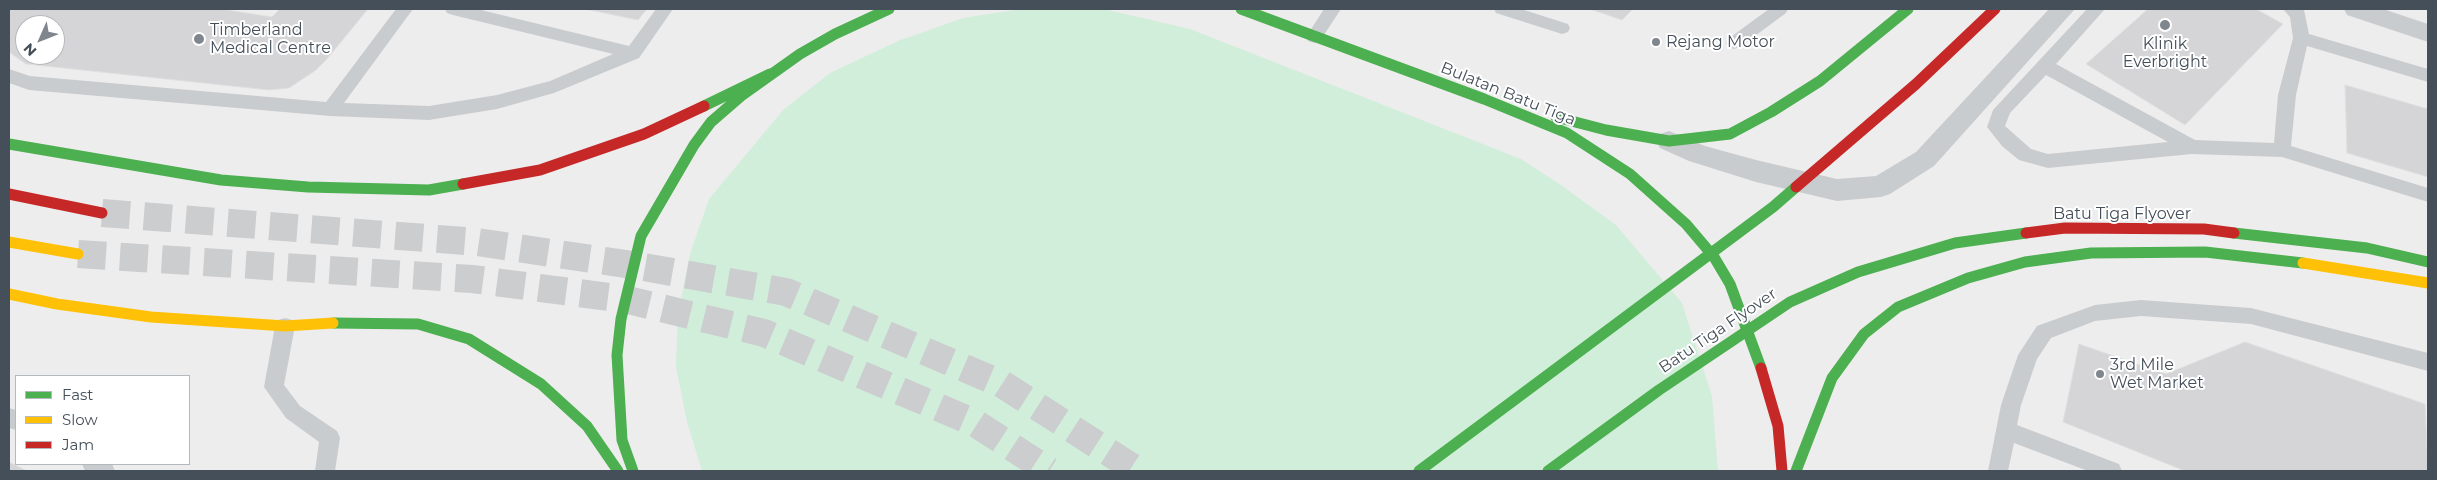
<!DOCTYPE html>
<html>
<head>
<meta charset="utf-8">
<style>
  body { margin:0 }
  #map { position:relative; width:2437px; height:480px; overflow:hidden; background:#eeeded; font-family:Montserrat,sans-serif }
  canvas { display:block }
  .frame { position:absolute; inset:0; border:10px solid #444f59; pointer-events:none }
  .legend { position:absolute; left:15px; top:375px; width:175px; height:90px; box-sizing:border-box; background:#fff; border:1px solid #b4b9bd; margin:0; padding:6px 9px; list-style:none; font-size:15px; color:#444f59 }
  .legend li { display:flex; align-items:center; gap:10px; height:25px }
  .legend b { width:25px; border:1px solid #b4b9bd }
  .north { position:absolute; left:15px; top:15px; width:50px; height:50px; box-sizing:border-box; background:#fff; border:1px solid #b4b9bd; border-radius:50%; rotate:226deg; font-size:14px; font-weight:700; line-height:20px; text-align:center; color:#444f59 }
  .north::after { content:''; display:block; margin:auto; width:18px; height:22px; background:#80868d; clip-path:polygon(50% 0,100% 100%,50% 72%,0 100%) }
</style>
</head>
<body>
<div id="map">
<canvas width="2437" height="480"></canvas>
<div class="frame"></div>
<ul class="legend">
<li><b style="height:6px;background:#4caf50"></b>Fast</li>
<li><b style="height:6px;background:#ffc107"></b>Slow</li>
<li><b style="height:6px;background:#c62828"></b>Jam</li>
</ul>
<div class="north">N</div>
</div>
<script>
const context = document.querySelector('canvas').getContext('2d');
context.lineJoin = 'round';
function paint(path, color) { context.fillStyle = color; context.fill(path, 'evenodd'); }
const toPath = rows => new Path2D(rows.map(r => 'M' + r).join(''));
function trace(path, color, width, dash) { context.strokeStyle = color; context.lineWidth = width; context.lineCap = dash ? 'butt' : 'round'; context.setLineDash(dash || []); context.stroke(path); }
function write(font, color, halo, rows, align = 'center') {
  context.font = font + ' Montserrat,sans-serif'; context.lineWidth = 4; context.setLineDash([]); context.textBaseline = 'middle'; context.strokeStyle = halo; context.fillStyle = color; for (const [text, x, y, turn = 0] of rows) {
    context.save(); context.translate(x, y); context.rotate((+turn || 0) * Math.PI / 180); context.textAlign = isNaN(turn) ? turn : align; if (halo) context.strokeText(text, 0, 0); context.fillText(text, 0, 0); context.restore();
  }
}
paint(toPath([
  [1021,9,1104,9,1190,29,1521,159,1561,185,1616,225,1682,303,1712,396,1718,471,702,471,687,422,676,367,678,314,690,254,709,199,783,110,830,73,898,41,963,18]
]), '#d1eedb');
const building = toPath([
  [9,9,221,9,272,17,280,9,368,9,327,59,316,70,289,88,269,90,26,64,9,52,9,9],
  [25,25,55,25,55,55,25,55,25,25],
  [585,9,647,9,638,20,585,9],
  [1590,9,1633,9,1622,20,1590,9],
  [2148,9,2256,9,2283,24,2185,125,2086,64,2148,9],
  [2345,85,2428,109,2428,177,2347,153,2345,85],
  [2245,342,2425,404,2428,471,2185,471,2063,422,2079,344,2166,374,2245,342],
  [9,462,27,471,9,471,9,462]
]);
paint(building, '#d5d5d7');
trace(building, '#dfdfe0', 1);
trace(toPath([
  [102,213,477,242,632,265,786,292,1002,384,1138,471],
  [78,254,472,279,624,299,764,333,975,423,1049,471]
]), '#cccdcf', 28, [28, 14]);
paint(toPath([
  [396,9,413,9,344,103,429,106,497,95,550,81,613,54,453,15,447,13,445,9,477,9,629,46,656,9,673,9,639,58,554,93,497,109,429,120,330,116,29,90,9,83,9,69,30,76,326,102,396,9],
  [1324,9,1341,9,1320,41,1314,43,1308,41,1306,37,1324,9],
  [1494,9,1521,9,1568,24,1570,28,1568,32,1562,34,1496,13,1494,9],
  [1769,9,1788,9,1786,13,1740,47,1734,49,1728,47,1726,43,1728,39,1769,9],
  [2087,9,2105,9,2056,64,2195,140,2274,143,2278,95,2293,38,2290,17,2283,9,2304,10,2309,34,2428,69,2428,82,2307,46,2296,95,2291,146,2428,188,2428,202,2282,157,2192,154,2048,168,2019,160,2002,146,1987,127,1993,110,2087,9],
  [2046,75,2168,142,2048,154,2031,149,2005,126,2010,113,2046,75],
  [2141,300,2251,308,2428,353,2428,371,2251,324,2141,316,2095,321,2051,338,2037,359,2021,405,2017,425,2119,464,2122,471,2088,471,2014,443,2008,471,1988,471,2001,405,2018,355,2037,326,2095,305,2141,300],
  [285,318,292,320,295,326,284,385,300,406,337,431,340,438,335,471,315,471,319,442,286,418,264,387,275,326,278,320,285,318],
  [9,408,16,410,16,430,9,428,9,408],
  [82,464,112,464,115,471,85,471,82,464]
]), '#c9ccce');
paint(toPath([
  [2049,9,2075,9,1934,166,1890,194,1881,197,1837,201,1756,182,1689,161,1660,148,1656,141,1660,134,1669,131,1705,146,1756,160,1837,179,1876,176,1916,152,2049,9],
  [2344,9,2383,9,2428,24,2428,42,2347,15,2344,9]
]), '#c9ccce');
trace(toPath([
  [1241,9,1484,99,1567,133,1630,174,1686,224,1714,257,1730,284,1761,368],
  [704,106,770,74],
  [1556,117,1606,130,1669,141,1730,134,1771,112,1820,81,1908,9],
  [9,144,221,180,308,187,429,190,463,184],
  [333,323,418,324,469,339,541,384,587,426,618,471],
  [633,471,622,440,617,355,621,319,641,236,694,145,711,122,741,96,800,54,835,34,889,9],
  [1796,471,1832,378,1864,334,1898,307,1968,278,2025,262,2091,253,2205,252,2303,263]
]), '#4caf50', 11);
trace(toPath([
  [9,242,78,254],
  [2303,263,2428,283],
  [9,294,57,304,151,317,285,326,333,323]
]), '#ffc107', 11);
trace(toPath([
  [463,184,540,170,644,134,704,106],
  [9,194,102,213],
  [1761,368,1778,426,1782,471]
]), '#c62828', 11);
trace(toPath([
  [2234,233,2367,248,2428,262],
  [1419,471,1773,207,1796,187],
  [1548,471,1659,390,1790,302,1858,272,1955,243,2026,233]
]), '#4caf50', 11);
trace(toPath([
  [1796,187,1916,84,1995,9],
  [2026,233,2065,228,2204,229,2234,233]
]), '#c62828', 11);
for (const [x, y, r, color] of [
  [2165,25,6,"#80868d"],
  [199,39,6,"#80868d"],
  [1656,42,5,"#80868d"],
  [2100,374,5,"#80868d"]
]) { const dot = new Path2D(); dot.arc(x, y, r, 0, 2 * Math.PI); context.fillStyle = color; context.fill(dot); trace(dot, '#fff', 2); }
write('16px', '#444f59', '#fff', [
  ["Timberland",210,30],
  ["Medical Centre",210,48],
  ["Rejang Motor",1666,42],
  ["Klinik",2165,44,"center"],
  ["Everbright",2165,62,"center"],
  ["3rd Mile",2110,365],
  ["Wet Market",2110,383]
], 'left');
write('16px', '#444f59', '#fff', [
  ["Bulatan Batu Tiga",1508,94,22],
  ["Batu Tiga Flyover",2122,214],
  ["Batu Tiga Flyover",1718,331,-34]
]);
</script>
</body>
</html>
